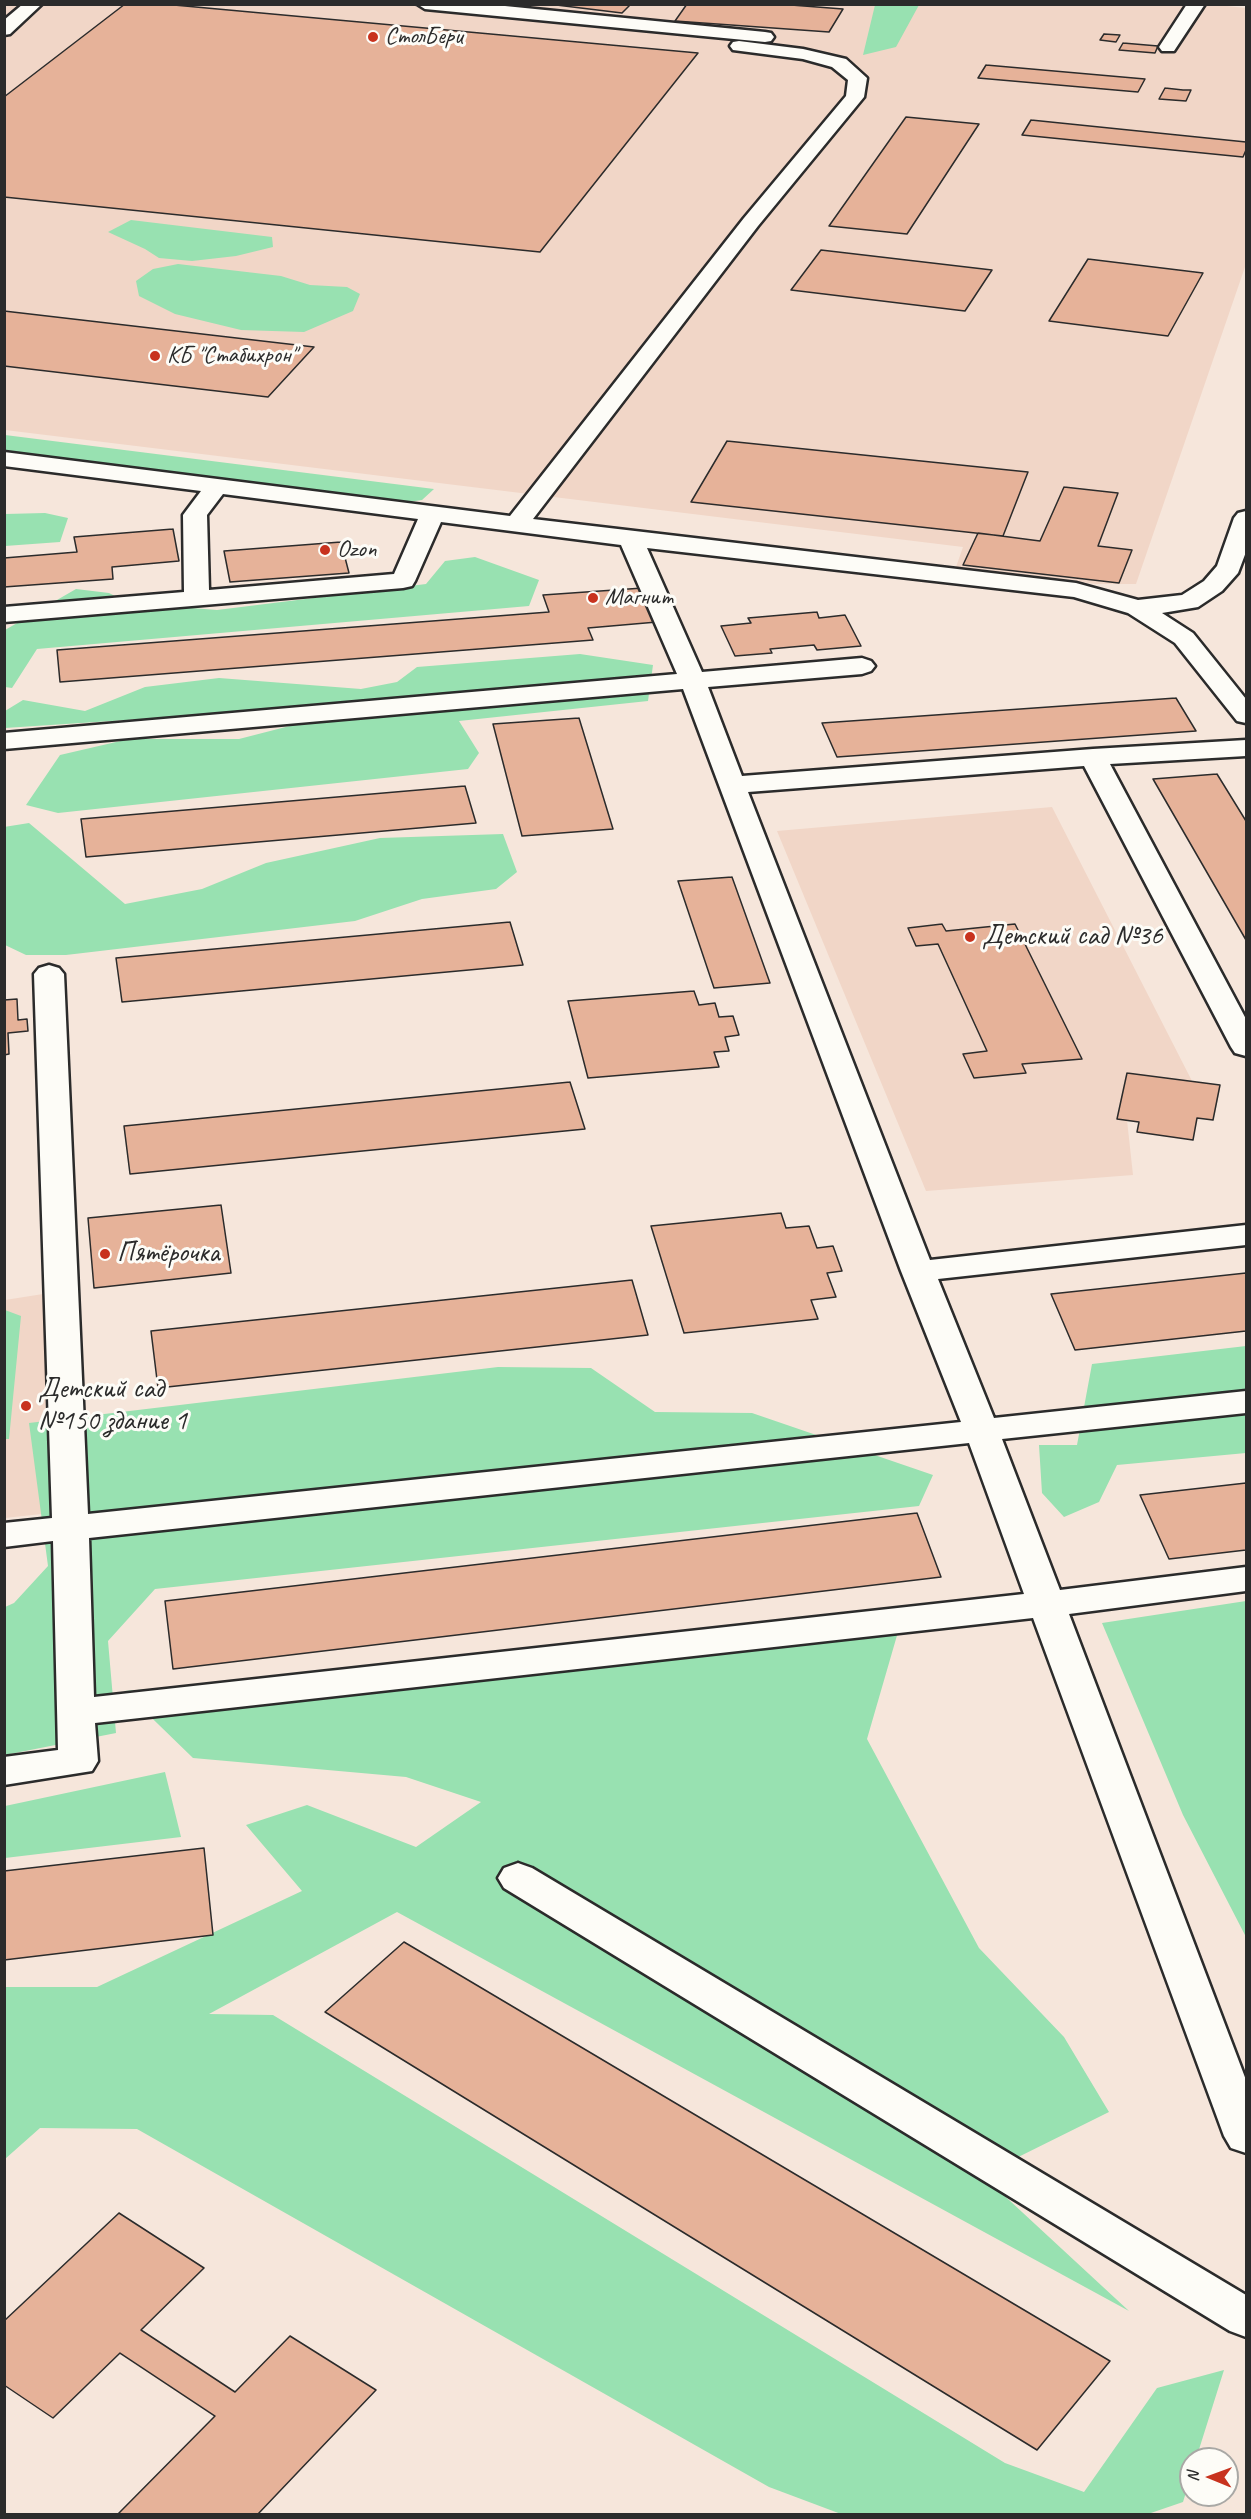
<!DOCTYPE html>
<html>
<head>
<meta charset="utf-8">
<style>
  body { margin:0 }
  #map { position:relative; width:1251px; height:2519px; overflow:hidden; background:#f6e6db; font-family:Caveat,sans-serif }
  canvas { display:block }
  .frame { position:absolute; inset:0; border:6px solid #2b2b2b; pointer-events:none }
  .north { position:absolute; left:1179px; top:2447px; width:60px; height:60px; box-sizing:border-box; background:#fdfcf7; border:2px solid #a9a8a5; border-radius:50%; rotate:271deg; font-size:16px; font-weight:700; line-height:24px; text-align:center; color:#2b2b2b }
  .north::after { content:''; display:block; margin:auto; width:21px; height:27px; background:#c8321e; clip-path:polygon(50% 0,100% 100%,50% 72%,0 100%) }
</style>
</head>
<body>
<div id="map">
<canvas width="1251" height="2519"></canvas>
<div class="frame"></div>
<div class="north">N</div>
</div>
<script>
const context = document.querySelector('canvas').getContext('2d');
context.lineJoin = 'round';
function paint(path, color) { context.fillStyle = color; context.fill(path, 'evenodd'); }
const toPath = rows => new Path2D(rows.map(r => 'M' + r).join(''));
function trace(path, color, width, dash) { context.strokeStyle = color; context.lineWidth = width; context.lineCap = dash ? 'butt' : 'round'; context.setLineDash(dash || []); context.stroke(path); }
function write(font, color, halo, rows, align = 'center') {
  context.font = font + ' Caveat,sans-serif'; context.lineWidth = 6; context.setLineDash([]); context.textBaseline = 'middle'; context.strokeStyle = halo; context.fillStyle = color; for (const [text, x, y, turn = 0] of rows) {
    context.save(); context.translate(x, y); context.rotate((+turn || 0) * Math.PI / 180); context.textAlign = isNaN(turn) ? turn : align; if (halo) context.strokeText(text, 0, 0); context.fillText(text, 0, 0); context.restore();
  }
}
paint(toPath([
  [1208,4,1246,8,1246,264,1136,584,1096,584,956,567,963,547,5,430,5,5],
  [1052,807,1192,1081,1127,1073,1117,1119,1127,1120,1133,1175,926,1191,777,831],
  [43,1294,51,1513,5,1518,5,1300]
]), '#f1d6c7');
paint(toPath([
  [875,5,919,5,896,47,863,55],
  [131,220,272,237,273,247,236,256,192,261,159,258,145,249,108,232],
  [178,264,281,276,310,285,347,287,360,294,353,311,304,332,241,330,175,314,139,296,136,281,153,269],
  [5,435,434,489,422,500,401,503,5,453],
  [45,513,68,518,60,542,5,546,5,514],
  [475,557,539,580,529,606,37,649,12,688,5,687,5,630,76,589,109,593,129,603,217,610,426,584,445,561],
  [580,654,653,665,648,701,459,721,479,753,468,769,58,813,26,805,60,755,129,739,239,739,309,721,309,708,5,728,5,711,23,700,85,711,145,687,219,678,361,689,397,682,417,667],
  [29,823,125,904,202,889,266,863,380,838,503,834,517,872,496,889,422,899,355,921,66,955,26,955,5,945,4,827],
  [5,1310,21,1316,9,1439,4,1439],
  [1246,1346,1246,1453,1117,1465,1099,1502,1064,1517,1042,1493,1039,1445,1077,1445,1092,1364],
  [498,1367,591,1368,655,1412,752,1413,933,1475,919,1506,155,1589,108,1641,116,1733,5,1755,5,1607,14,1603,48,1566,29,1423],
  [1246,1601,1246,1937,1183,1815,1102,1623],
  [898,1632,867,1739,979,1948,1064,2037,1109,2112,982,2175,1129,2311,397,1912,209,2014,273,2015,1005,2463,1084,2492,1157,2388,1224,2370,1196,2459,1191,2459,1191,2476,1183,2502,1148,2514,841,2514,769,2487,137,2129,40,2128,5,2159,5,1987,97,1987,302,1891,246,1825,307,1805,416,1847,481,1802,406,1777,193,1758,124,1691],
  [165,1772,181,1837,5,1858,5,1806]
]), '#98e1b1');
const building = toPath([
  [125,4,163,4,698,53,540,252,4,197,4,97,125,4],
  [548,4,631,4,622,13,548,4],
  [687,4,778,4,843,9,829,32,675,21,687,4],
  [1104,34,1120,35,1116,42,1100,40,1104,34],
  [1123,43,1158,46,1155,53,1119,50,1123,43],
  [986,65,1145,79,1138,92,978,78,986,65],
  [1165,88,1183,90,1191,90,1186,101,1159,99,1165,88],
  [906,117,979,124,907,234,829,226,906,117],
  [1031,120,1246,142,1246,150,1243,157,1022,135,1031,120],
  [821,250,992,270,965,311,791,290,821,250],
  [1088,259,1203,273,1168,336,1049,321,1088,259],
  [4,311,314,347,268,397,4,366,4,311],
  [727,441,1028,472,1003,536,691,502,727,441],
  [1064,487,1118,493,1098,546,1132,550,1119,583,963,565,978,533,1040,541,1064,487],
  [173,529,179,561,112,567,113,579,4,587,4,558,77,552,74,537,173,529],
  [341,542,349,573,230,582,224,551,341,542],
  [643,588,657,622,588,628,593,640,60,682,57,650,549,612,543,595,643,588],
  [817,612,819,618,845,615,861,646,817,650,814,645,770,649,772,653,735,656,721,626,751,623,748,618,817,612],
  [1176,698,1196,731,837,757,822,723,1176,698],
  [579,718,613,829,522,836,493,724,579,718],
  [1217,774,1246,821,1246,940,1153,779,1217,774],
  [465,786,476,823,86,857,81,819,465,786],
  [732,877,770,983,714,988,678,881,732,877],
  [510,922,523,965,122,1002,116,958,510,922],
  [942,924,946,931,1015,924,1082,1059,1022,1064,1026,1073,974,1078,963,1054,987,1051,938,944,916,946,908,928,942,924],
  [694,991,699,1005,715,1003,719,1017,733,1016,739,1035,725,1037,729,1051,714,1052,719,1067,588,1078,568,1001,694,991],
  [17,999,18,1020,27,1019,28,1031,8,1033,9,1054,4,1055,4,1000,17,999],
  [1127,1073,1220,1085,1213,1120,1197,1118,1193,1140,1137,1132,1139,1122,1117,1119,1127,1073],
  [570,1082,585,1129,130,1174,124,1126,570,1082],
  [221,1205,231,1273,94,1288,88,1218,221,1205],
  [781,1213,786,1228,809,1226,817,1248,833,1246,842,1271,827,1273,836,1297,811,1300,818,1319,684,1333,651,1226,781,1213],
  [1246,1273,1246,1331,1075,1350,1051,1294,1246,1273],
  [632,1280,648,1335,158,1388,151,1331,632,1280],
  [1246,1483,1246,1550,1169,1559,1140,1495,1246,1483],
  [917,1513,941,1577,173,1669,165,1601,917,1513],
  [204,1848,213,1935,4,1960,4,1871,204,1848],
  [404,1942,1110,2361,1037,2450,325,2012,404,1942],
  [119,2213,204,2268,141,2330,235,2392,290,2336,376,2390,258,2514,118,2514,215,2416,120,2353,53,2418,4,2385,4,2321,119,2213]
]);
paint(building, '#e6b299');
trace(building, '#2b2b2b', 1.5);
const minor = toPath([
  [23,4,42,4,10,34,4,35,4,20,23,4],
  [417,4,485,4,765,32,771,33,774,37,771,41,765,42,425,9,417,4],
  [1187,4,1205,4,1174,51,1162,51,1159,47,1187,4],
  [739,41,803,49,846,59,867,78,864,97,758,226,533,519,1076,583,1138,600,1182,595,1204,581,1217,566,1234,518,1238,513,1246,511,1246,552,1238,573,1222,591,1198,607,1162,613,1193,633,1246,699,1246,723,1237,721,1175,643,1128,613,1074,597,647,548,702,672,862,658,871,661,875,666,871,671,862,674,708,687,742,776,1093,749,1246,740,1246,756,1110,764,1246,1019,1246,1056,1235,1053,1231,1047,1084,766,748,792,930,1260,1246,1225,1246,1245,938,1279,994,1418,1246,1391,1246,1413,1002,1439,1060,1590,1246,1567,1246,1591,1069,1614,1246,2080,1246,2153,1231,2148,1224,2136,1033,1618,95,1723,98,1761,92,1771,4,1785,4,1757,58,1750,53,1541,4,1547,4,1523,52,1518,34,974,39,968,49,965,59,968,64,974,88,1514,961,1422,901,1271,683,689,4,749,4,733,677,674,621,545,441,522,415,581,412,586,403,588,4,622,4,607,184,592,183,515,201,491,4,466,4,452,510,516,744,218,846,96,848,80,832,67,803,59,733,50,730,46,733,42,739,41],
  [223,494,418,519,394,574,209,590,207,515,223,494],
  [969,1443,1024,1594,94,1697,89,1538,969,1443],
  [518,1863,532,1868,1246,2295,1246,2337,1230,2331,504,1888,498,1878,504,1868,518,1863]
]);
trace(minor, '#2b2b2b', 5);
paint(minor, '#fdfcf7');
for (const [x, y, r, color] of [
  [373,37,6,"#c8321e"],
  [155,356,6,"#c8321e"],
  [325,550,6,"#c8321e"],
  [593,598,6,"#c8321e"],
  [970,937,6,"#c8321e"],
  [105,1254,6,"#c8321e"],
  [26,1406,6,"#c8321e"]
]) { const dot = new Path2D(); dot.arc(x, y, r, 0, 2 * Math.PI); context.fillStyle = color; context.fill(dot); trace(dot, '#fdfcf7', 2); }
write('24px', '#2b2b2b', '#fdfcf7', [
  ["СтолБери",385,37],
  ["КБ \"Стабихрон\"",167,356],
  ["Ozon",337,550],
  ["Магнит",605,598]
], 'left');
write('28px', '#2b2b2b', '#fdfcf7', [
  ["Детский сад №36",982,937],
  ["Пятёрочка",117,1254],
  ["Детский сад",38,1390],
  ["№150 здание 1",38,1422]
], 'left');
</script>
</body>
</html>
